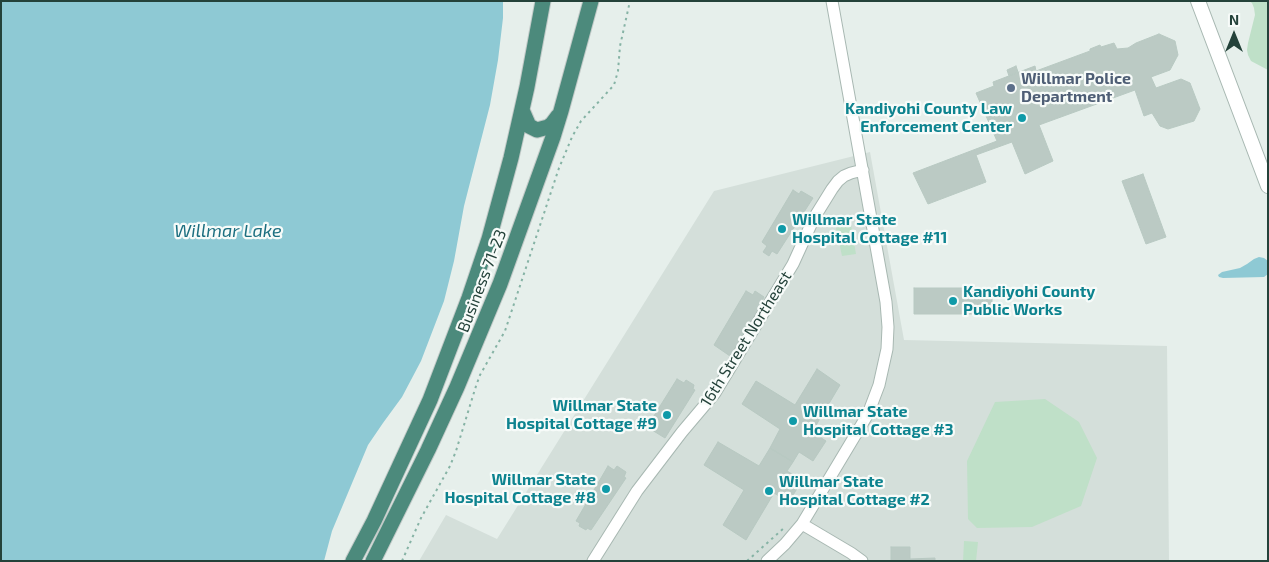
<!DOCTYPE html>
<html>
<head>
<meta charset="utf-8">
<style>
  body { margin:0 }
  #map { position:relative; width:1269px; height:562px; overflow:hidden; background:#e6efeb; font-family:"Exo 2",sans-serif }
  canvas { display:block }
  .frame { position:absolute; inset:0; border:2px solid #24423a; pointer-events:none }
  .north { position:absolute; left:1209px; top:10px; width:50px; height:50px; -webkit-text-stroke:4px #f7fbf9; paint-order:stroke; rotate:0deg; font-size:14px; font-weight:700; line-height:20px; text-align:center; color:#24423a }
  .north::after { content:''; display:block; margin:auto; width:18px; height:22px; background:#24423a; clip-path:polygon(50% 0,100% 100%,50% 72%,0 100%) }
</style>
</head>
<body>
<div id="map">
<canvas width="1269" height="562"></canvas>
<div class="frame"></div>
<div class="north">N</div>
</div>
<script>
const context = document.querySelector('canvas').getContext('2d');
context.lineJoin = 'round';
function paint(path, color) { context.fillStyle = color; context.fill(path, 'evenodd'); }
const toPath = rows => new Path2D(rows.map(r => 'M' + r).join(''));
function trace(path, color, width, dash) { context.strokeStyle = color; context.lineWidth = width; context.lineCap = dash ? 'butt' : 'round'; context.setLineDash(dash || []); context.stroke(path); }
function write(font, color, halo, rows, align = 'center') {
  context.font = font + ' "Exo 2",sans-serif'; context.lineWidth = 4.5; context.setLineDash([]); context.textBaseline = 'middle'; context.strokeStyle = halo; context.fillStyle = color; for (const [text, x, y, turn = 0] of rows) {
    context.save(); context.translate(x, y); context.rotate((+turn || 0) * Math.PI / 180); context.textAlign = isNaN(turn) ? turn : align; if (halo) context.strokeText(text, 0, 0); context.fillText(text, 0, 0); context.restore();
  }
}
paint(toPath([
  [870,152,904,340,1167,346,1169,561,419,561,446,515,497,539,714,191]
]), '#d4dfda');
paint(toPath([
  [1249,1,1268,1,1268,70,1251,61,1248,55,1247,50,1248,43,1255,15,1254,8,1252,3],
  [851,225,856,254,842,256,836,228],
  [1045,399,1079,422,1097,458,1081,506,1032,527,977,528,968,519,967,461,995,402],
  [964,541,978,542,976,561,963,561]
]), '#bfe0c8');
paint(toPath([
  [1,1,503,1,503,18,498,60,490,105,464,206,454,261,444,301,421,361,402,397,383,423,368,445,332,531,324,561,1,561],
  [1259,257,1264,258,1268,261,1268,274,1264,277,1223,278,1219,277,1218,275,1222,272,1240,268,1247,264,1254,259]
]), '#8ec9d4');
const building = toPath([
  [1159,34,1175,41,1178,55,1170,70,1151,77,1156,88,1181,79,1190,83,1200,109,1194,121,1168,129,1160,126,1152,113,1144,116,1135,90,1039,125,1053,161,1025,174,1012,142,976,155,986,182,928,204,913,173,997,141,976,93,994,86,993,82,1035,66,1036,71,1090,51,1090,49,1100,45,1101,47,1114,43,1117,49,1128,48,1136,43,1159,34],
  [1016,66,1018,72,1009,76,1007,70,1016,66],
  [1143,174,1166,237,1146,244,1122,181,1143,174],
  [793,190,799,194,801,191,813,198,777,254,772,251,769,256,763,252,767,246,762,242,793,190],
  [914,288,992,288,992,314,914,314,914,288],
  [746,291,753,295,755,291,764,297,762,301,763,302,730,356,714,345,746,291],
  [817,369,840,385,812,432,826,441,813,461,799,452,793,462,770,448,780,429,742,404,756,381,795,405,817,369],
  [677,379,684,383,686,380,694,385,693,389,695,390,665,438,647,427,677,379],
  [718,442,759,466,770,448,793,462,787,471,802,480,789,502,774,493,746,540,723,525,744,490,704,465,718,442],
  [608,466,614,470,617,466,626,472,624,477,626,478,591,530,587,528,586,530,579,526,580,523,576,521,608,466],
  [891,547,910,547,910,559,935,558,935,561,891,561,891,547]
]);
paint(building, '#bbcac4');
trace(building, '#b8c9c2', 1);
const minor = toPath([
  [802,524,851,553,862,561],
  [593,561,637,491,682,432,715,393,793,264,814,218,832,189,838,181,844,176,851,173,863,170],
  [767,561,785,544,802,524,868,414,879,385,887,349,888,327,886,302,832,1]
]);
const tertiary = toPath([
  [1198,1,1268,186]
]);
const trunk = toPath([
  [522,110,529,126,537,130,548,127,552,124,558,116],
  [353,561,374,521,430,400,469,298,489,239,511,158,527,87,543,1],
  [373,561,428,450,457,387,500,284,553,137,561,111,591,1]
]);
trace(minor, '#a8b8b2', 13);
trace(tertiary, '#a8b8b2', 16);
trace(trunk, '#c2cac8', 17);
trace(toPath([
  [402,561,421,518,450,466,456,451,476,386,480,375,505,331,559,168,572,137,581,121,614,85,618,71,620,46,630,1],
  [747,561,784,528]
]), '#86b3a5', 2, [2.5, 4]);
trace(minor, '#fff', 11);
trace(tertiary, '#fff', 14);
trace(trunk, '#4c8a7c', 15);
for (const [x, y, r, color] of [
  [1011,88,5,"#5c6f8a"],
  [1022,118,5,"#0f9aa8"],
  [782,229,5,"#0f9aa8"],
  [953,301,5,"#0f9aa8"],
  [667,415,5,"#0f9aa8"],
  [793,421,5,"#0f9aa8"],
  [606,489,5,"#0f9aa8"],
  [769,491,5,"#0f9aa8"]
]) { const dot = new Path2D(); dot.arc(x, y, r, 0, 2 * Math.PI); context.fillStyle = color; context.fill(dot); trace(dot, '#f7fbf9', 2); }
write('bold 16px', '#4e5e75', '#f7fbf9', [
  ["Willmar Police",1021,79],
  ["Department",1021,97]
], 'left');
write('bold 16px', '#0d838f', '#f7fbf9', [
  ["Kandiyohi County Law",1012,109,"right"],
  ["Enforcement Center",1012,127,"right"],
  ["Willmar State",792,220],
  ["Hospital Cottage #11",792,238],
  ["Kandiyohi County",963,292],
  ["Public Works",963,310],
  ["Willmar State",657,406,"right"],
  ["Hospital Cottage #9",657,424,"right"],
  ["Willmar State",803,412],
  ["Hospital Cottage #3",803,430],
  ["Willmar State",596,480,"right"],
  ["Hospital Cottage #8",596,498,"right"],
  ["Willmar State",779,482],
  ["Hospital Cottage #2",779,500]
], 'left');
write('16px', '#24423a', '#f7fbf9', [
  ["Business 71-23",482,281,-69],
  ["16th Street Northeast",746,339,-58]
]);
write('italic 18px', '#1c6f80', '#f7fbf9', [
  ["Willmar Lake",228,231]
]);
</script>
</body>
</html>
